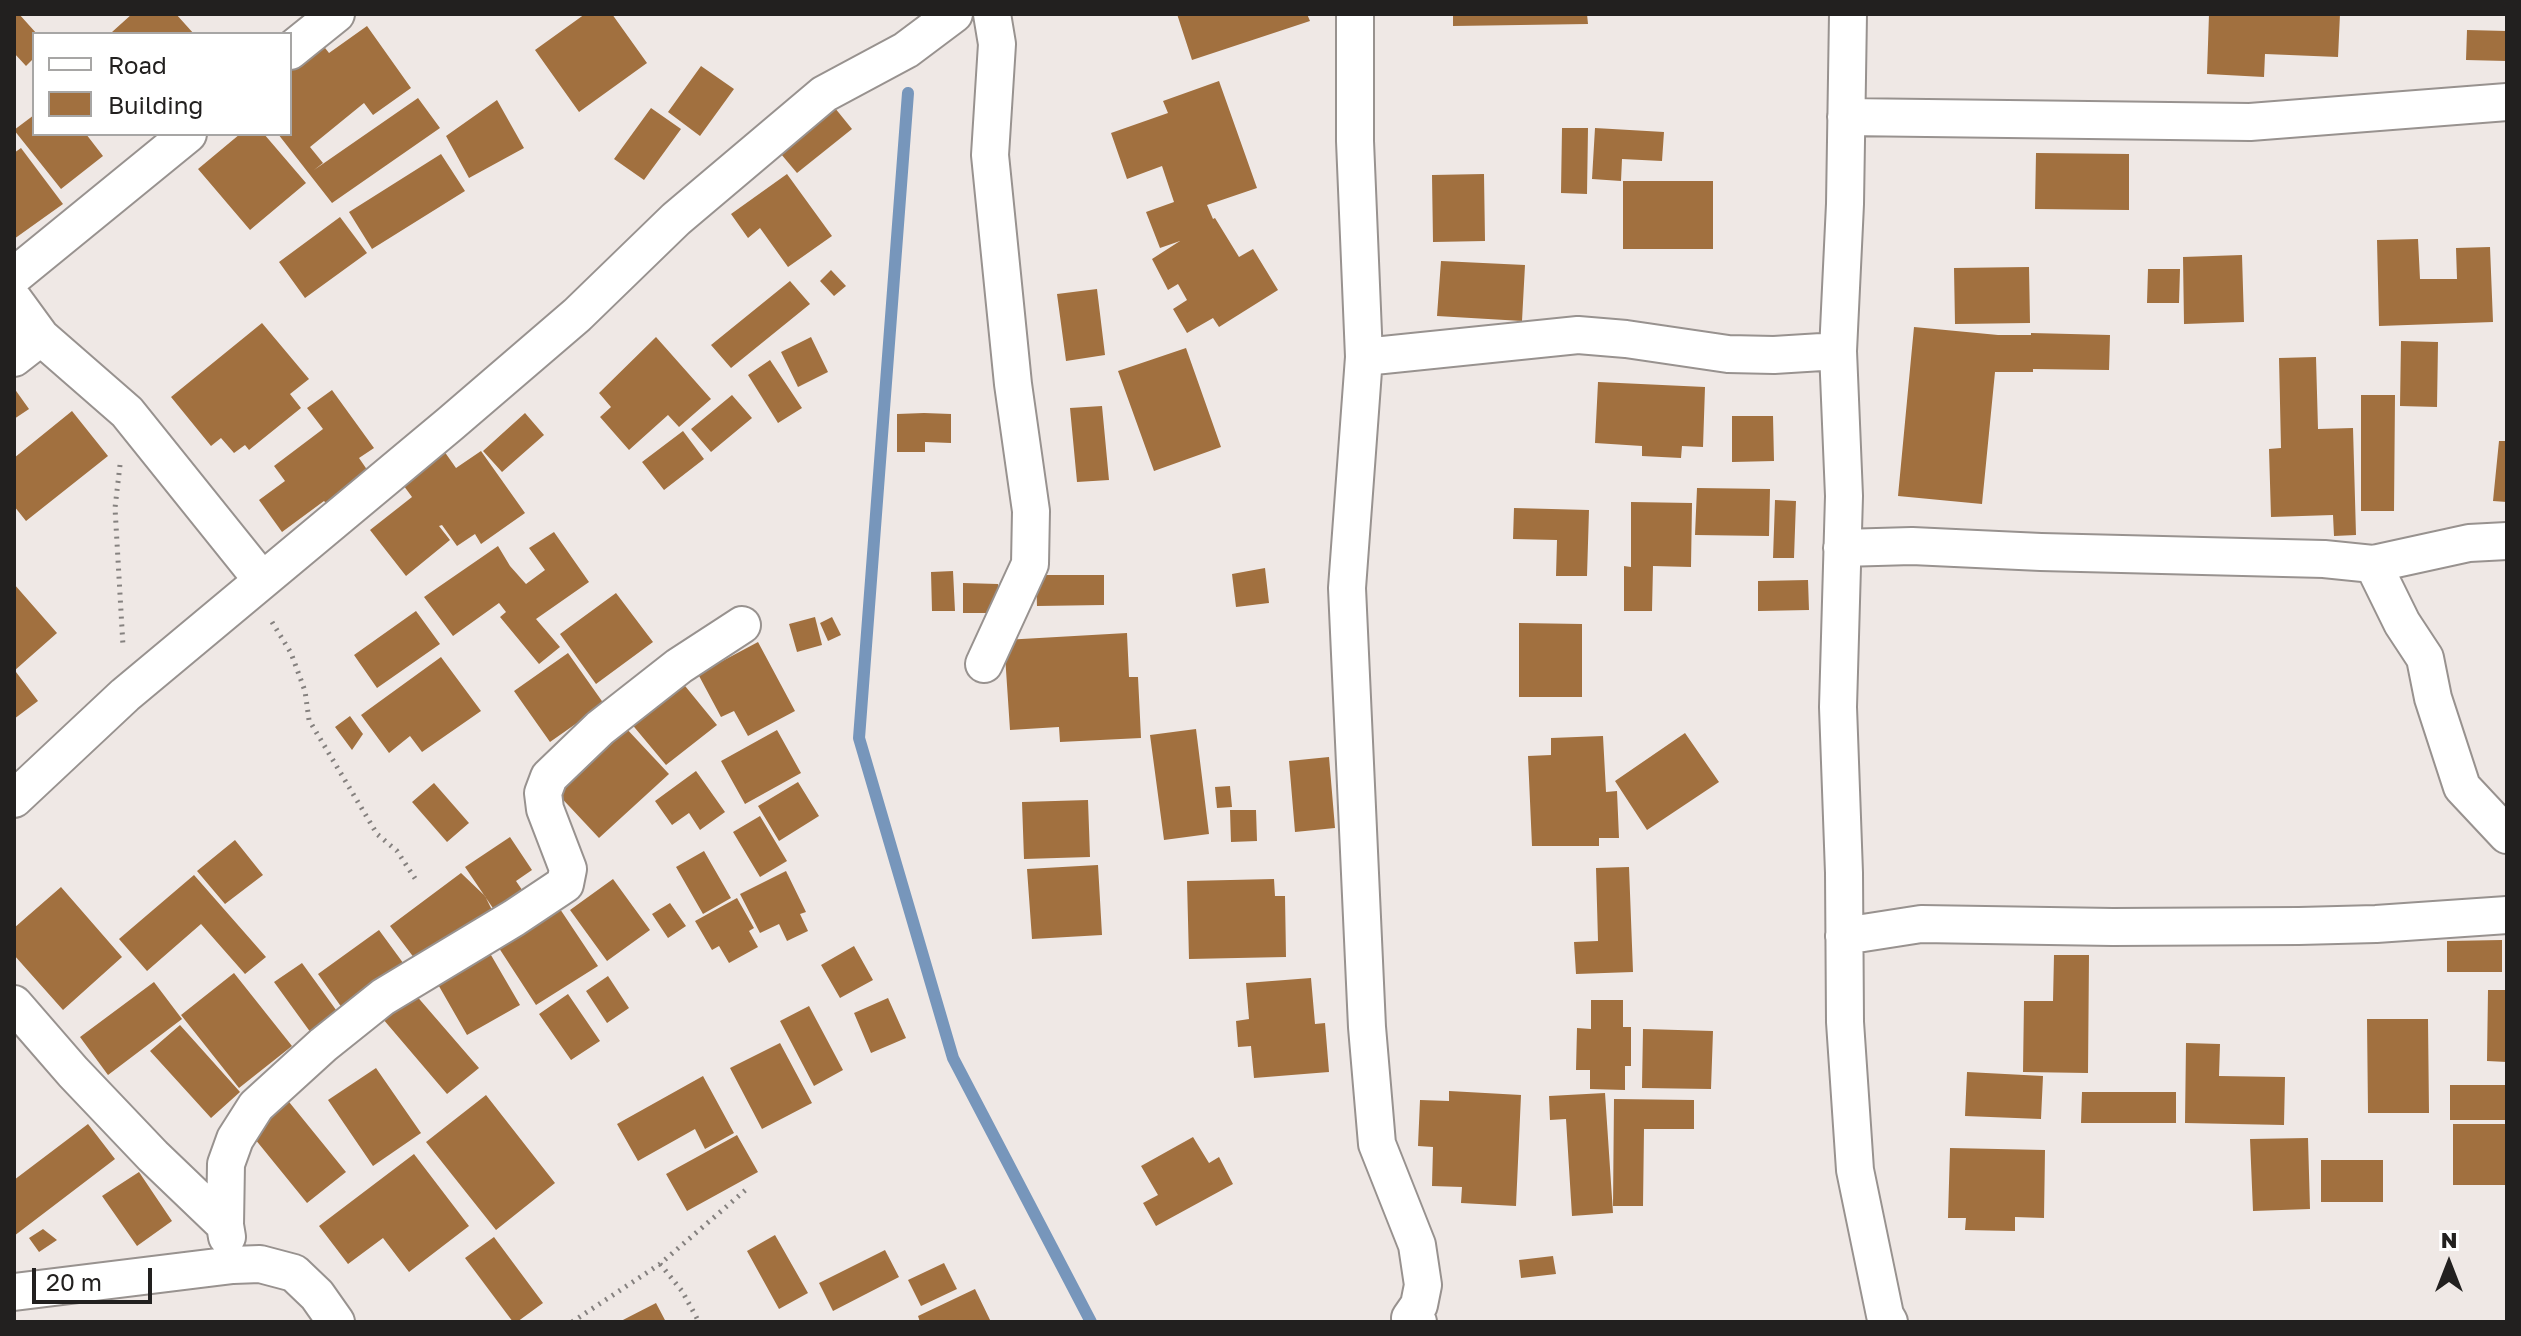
<!DOCTYPE html>
<html>
<head>
<meta charset="utf-8">
<style>
  body { margin:0 }
  #map { position:relative; width:2521px; height:1336px; overflow:hidden; background:#efe8e5; font-family:"Golos Text",sans-serif }
  canvas { display:block }
  .frame { position:absolute; inset:0; border:16px solid #22201f; pointer-events:none }
  .legend { position:absolute; left:32px; top:32px; width:260px; height:104px; box-sizing:border-box; background:#fff; border:2px solid #a7a6a5; margin:0; padding:10px 14px; list-style:none; font-size:24px; color:#22201f }
  .legend li { display:flex; align-items:center; gap:16px; height:40px }
  .legend b { width:40px; border:2px solid #a7a6a5 }
  .north { position:absolute; left:2409px; top:1224px; width:80px; height:80px; -webkit-text-stroke:6px #fff; paint-order:stroke; rotate:0deg; font-size:22px; font-weight:700; line-height:32px; text-align:center; color:#22201f }
  .north::after { content:''; display:block; margin:auto; width:28px; height:36px; background:#22201f; clip-path:polygon(50% 0,100% 100%,50% 72%,0 100%) }
  .scale { position:absolute; left:32px; top:1268px; width:120px; height:36px; box-sizing:border-box; border:4px solid #22201f; border-top:0; padding-left:10px; font-size:24px; line-height:28px; white-space:nowrap; color:#22201f; -webkit-text-stroke:6px #fff; paint-order:stroke }
</style>
</head>
<body>
<div id="map">
<canvas width="2521" height="1336"></canvas>
<div class="frame"></div>
<ul class="legend">
<li><b style="height:10px;background:#fff"></b>Road</li>
<li><b style="height:22px;background:#a1703f"></b>Building</li>
</ul>
<div class="north">N</div>
<div class="scale">20 m</div>
</div>
<script>
const context = document.querySelector('canvas').getContext('2d');
context.lineJoin = 'round';
const toPath = rows => new Path2D(rows.map(r => 'M' + r).join(''));
function trace(path, color, width, dash) { context.strokeStyle = color; context.lineWidth = width; context.lineCap = dash ? 'butt' : 'round'; context.setLineDash(dash || []); context.stroke(path); }
function paint(path, color) { context.fillStyle = color; context.fill(path, 'evenodd'); }
trace(toPath([
  [908,93,859,738,953,1058,1091,1322]
]), '#7796bb', 12);
paint(toPath([
  [14,14,19,14,37,34,34,34,34,58,26,66,14,53],
  [132,14,176,14,194,34,113,34,112,32],
  [585,14,612,14,647,63,579,112,535,50],
  [1177,14,1307,14,1310,21,1192,60],
  [1453,14,1587,14,1588,24,1453,26],
  [2209,14,2340,14,2338,57,2265,54,2264,77,2207,74],
  [367,26,411,88,373,115,364,103,310,147,323,163,314,170,418,98,440,128,332,203,278,134,290,134,290,70,322,44,329,53],
  [2467,30,2507,31,2507,61,2466,60],
  [701,66,734,89,700,136,668,112],
  [1219,81,1257,188,1207,205,1213,219,1215,218,1239,257,1253,249,1278,290,1219,327,1213,318,1187,333,1173,309,1187,300,1178,284,1168,290,1152,259,1180,241,1160,248,1146,212,1174,202,1162,166,1127,179,1111,133,1168,113,1163,101],
  [826,97,852,129,797,173,770,141],
  [497,100,524,148,469,178,446,136],
  [651,108,681,129,644,180,614,159],
  [34,115,34,134,86,134,103,156,61,189,14,130],
  [1562,128,1588,128,1587,194,1561,193],
  [1595,128,1664,132,1662,161,1622,159,1621,181,1592,179],
  [240,134,264,134,306,183,250,230,198,169],
  [21,148,63,204,14,239,14,153],
  [2036,153,2129,154,2129,210,2035,209],
  [441,154,465,191,372,249,349,212],
  [787,174,832,236,788,267,760,228,748,238,731,214],
  [1484,174,1485,241,1433,242,1432,175],
  [1623,181,1713,181,1713,249,1623,249],
  [340,217,367,253,305,298,279,262],
  [2418,239,2420,279,2457,279,2456,248,2490,247,2493,322,2379,326,2377,240],
  [2242,255,2244,322,2184,324,2183,257],
  [1441,261,1525,265,1522,321,1437,316],
  [2029,267,2030,323,1955,324,1954,268],
  [2148,269,2180,269,2179,303,2147,303],
  [831,270,846,286,834,296,820,281],
  [790,281,810,304,731,368,711,345],
  [1097,289,1105,355,1066,361,1057,294],
  [262,323,309,379,290,394,301,408,249,450,245,445,234,453,221,438,211,446,171,397],
  [1914,327,1998,335,2031,335,2031,333,2110,335,2109,370,2033,369,2033,372,1995,372,1982,504,1898,496],
  [656,337,711,399,679,427,668,415,629,450,600,417,611,407,599,393],
  [811,337,828,372,798,387,781,352],
  [2401,341,2438,342,2437,407,2400,406],
  [1186,348,1221,447,1154,471,1118,371],
  [2316,357,2318,429,2353,428,2356,535,2334,536,2333,515,2271,517,2269,449,2281,448,2279,358],
  [770,360,802,408,778,423,748,375],
  [1598,382,1705,387,1703,447,1682,446,1681,458,1642,456,1642,446,1595,443],
  [14,388,29,409,14,419],
  [332,390,374,448,359,458,370,474,328,505,324,501,282,532,259,500,285,481,274,466,323,429,307,408],
  [732,395,752,418,711,452,691,429],
  [2361,395,2395,395,2394,511,2361,511],
  [1102,406,1109,480,1077,482,1070,408],
  [72,411,108,456,26,521,14,506,14,458],
  [525,413,544,435,502,472,483,451],
  [924,413,951,414,951,443,925,442,925,452,897,452,897,414],
  [1732,416,1773,416,1774,461,1732,462],
  [683,431,704,459,664,490,642,462],
  [2499,441,2507,441,2507,502,2493,501],
  [444,451,456,468,481,451,525,513,481,544,475,534,457,546,442,525,439,526,450,540,406,576,370,530,412,497,401,482],
  [1697,488,1770,489,1769,536,1695,535],
  [1775,500,1796,501,1794,558,1773,558],
  [1631,502,1692,503,1691,567,1653,566,1652,611,1624,611,1624,566,1631,567],
  [1514,508,1589,510,1587,576,1556,576,1557,540,1513,539],
  [554,532,589,582,536,619,560,647,539,664,500,617,506,612,499,603,453,636,424,597,498,546,510,566,526,584,545,570,529,548],
  [1265,568,1269,603,1236,607,1232,574],
  [953,571,955,611,932,611,931,572],
  [1036,575,1104,575,1104,605,1037,606],
  [1808,580,1809,610,1758,611,1758,581],
  [963,583,998,584,998,613,963,613],
  [14,584,57,633,14,671],
  [616,593,653,642,596,684,560,634],
  [416,611,440,644,377,688,354,655],
  [815,617,822,645,797,652,789,624],
  [832,617,841,635,828,641,820,623],
  [1519,623,1582,624,1582,697,1519,697],
  [1127,633,1129,677,1138,677,1141,738,1060,742,1059,727,1010,730,1004,640],
  [758,642,795,711,748,736,734,711,721,717,698,674],
  [568,653,604,704,550,742,514,691],
  [441,657,481,711,422,752,410,736,389,753,361,715],
  [16,672,38,701,14,719,14,674],
  [681,681,717,725,666,765,630,722],
  [350,716,363,734,352,750,335,727],
  [624,726,669,774,599,838,554,790],
  [1196,729,1209,834,1164,840,1150,735],
  [777,730,801,773,745,804,721,761],
  [1685,733,1719,782,1647,830,1615,781],
  [1603,736,1606,792,1617,791,1619,838,1599,838,1599,846,1532,846,1528,756,1551,755,1551,738],
  [1329,757,1335,828,1295,832,1289,761],
  [696,771,725,812,700,830,689,813,672,825,655,801],
  [798,782,819,816,779,841,758,806],
  [434,783,469,823,447,842,412,802],
  [1230,786,1232,807,1217,808,1215,787],
  [1088,800,1090,857,1024,859,1022,802],
  [1230,810,1256,810,1257,841,1231,842],
  [760,816,787,861,760,877,733,832],
  [510,837,532,870,516,881,529,900,501,920,465,867],
  [235,840,263,875,225,904,197,871],
  [704,851,731,898,703,914,676,867],
  [1098,865,1102,935,1032,939,1027,869],
  [1629,867,1633,972,1576,974,1574,942,1598,941,1596,868],
  [786,871,806,912,800,914,808,931,787,941,779,924,760,933,740,894],
  [461,873,485,896,496,918,424,971,390,926],
  [194,875,266,957,245,974,201,924,147,971,119,939],
  [613,879,650,930,607,961,570,910],
  [1274,879,1275,896,1285,896,1286,957,1189,959,1187,881],
  [61,887,122,957,63,1010,14,955,14,928],
  [737,898,754,928,749,931,758,947,729,963,719,946,712,950,695,921],
  [670,903,686,926,668,938,652,914],
  [558,906,598,966,536,1005,497,945],
  [379,930,409,971,347,1015,318,974],
  [2502,940,2502,972,2447,972,2447,941],
  [484,943,520,1005,467,1035,432,974],
  [854,946,873,980,840,998,821,965],
  [2054,955,2089,955,2088,1073,2023,1072,2024,1001,2053,1001],
  [302,963,339,1014,311,1033,274,982],
  [234,973,292,1046,239,1088,181,1015],
  [608,976,629,1008,607,1023,586,991],
  [1311,978,1315,1024,1325,1023,1329,1072,1254,1078,1251,1046,1238,1047,1236,1021,1249,1019,1246,983],
  [154,982,182,1019,108,1075,80,1037],
  [408,986,479,1068,447,1094,377,1012],
  [2488,990,2507,990,2507,1062,2487,1061],
  [568,994,600,1041,571,1060,539,1014],
  [888,998,906,1038,871,1053,854,1013],
  [1591,1000,1623,1000,1623,1027,1631,1027,1631,1066,1625,1066,1625,1090,1590,1089,1590,1070,1576,1070,1577,1028,1591,1029],
  [809,1006,843,1070,814,1086,780,1021],
  [2367,1019,2428,1019,2429,1113,2368,1113],
  [180,1025,240,1092,211,1118,150,1051],
  [1643,1029,1713,1031,1711,1089,1642,1088],
  [780,1043,812,1103,762,1129,730,1068],
  [2186,1043,2220,1044,2219,1076,2285,1077,2284,1125,2185,1123],
  [376,1068,421,1133,373,1166,328,1100],
  [1967,1072,2043,1076,2041,1119,1965,1116],
  [703,1076,734,1133,705,1149,695,1129,638,1161,617,1124],
  [2450,1085,2507,1085,2507,1120,2450,1120],
  [1449,1091,1521,1095,1516,1206,1461,1203,1462,1187,1432,1186,1433,1147,1418,1146,1420,1100,1449,1101],
  [2082,1092,2176,1092,2176,1123,2081,1123],
  [1605,1093,1613,1213,1572,1216,1566,1119,1550,1120,1549,1096],
  [486,1095,555,1183,496,1230,426,1142],
  [285,1097,346,1172,307,1203,246,1128],
  [1614,1099,1694,1100,1694,1129,1644,1129,1643,1206,1613,1206],
  [88,1124,115,1159,14,1236,14,1180],
  [2453,1124,2507,1124,2507,1185,2453,1185],
  [737,1135,758,1172,687,1211,666,1174],
  [1193,1137,1209,1163,1219,1157,1233,1184,1156,1226,1143,1203,1158,1195,1141,1166],
  [2308,1138,2310,1209,2253,1211,2250,1139],
  [1950,1148,2045,1150,2044,1218,2015,1217,2015,1231,1965,1230,1966,1218,1948,1218],
  [414,1154,469,1226,409,1272,383,1238,348,1264,319,1226],
  [2321,1160,2383,1160,2383,1202,2321,1202],
  [139,1172,172,1221,137,1246,102,1196],
  [43,1229,57,1240,39,1252,29,1238],
  [775,1235,808,1293,779,1309,747,1251],
  [494,1237,543,1303,517,1322,513,1322,465,1258],
  [885,1250,899,1277,833,1311,819,1283],
  [1553,1256,1556,1274,1521,1278,1519,1260],
  [944,1263,957,1289,921,1306,908,1280],
  [975,1289,991,1322,920,1322,918,1316],
  [656,1303,666,1322,619,1322]
]), '#a1703f');
const street = toPath([
  [1355,14,1355,141,1364,357,1347,588,1367,1027,1377,1144,1417,1245,1423,1285,1419,1305,1410,1318,1418,1322],
  [1848,14,1845,204,1838,351,1844,496,1838,707,1844,873,1845,1022,1855,1170,1885,1315,1889,1322],
  [290,51,336,14],
  [1846,117,2250,122,2507,102],
  [14,276,188,134],
  [14,300,41,337,127,412,262,580],
  [1364,357,1578,335,1626,339,1728,354,1774,355,1838,351],
  [14,358,41,337],
  [1842,548,1912,546,2041,552,2324,559,2373,564,2402,623,2425,658,2433,698,2462,787,2507,835],
  [2373,564,2469,543,2507,541],
  [984,664,1030,564,1031,511,1013,384,990,155,997,44,992,14],
  [14,799,125,695,450,424,577,315,676,219,824,94,906,50,954,14],
  [1844,936,1921,924,2113,927,2299,926,2376,924,2507,915],
  [14,1004,73,1072,153,1156,225,1225,227,1237],
  [225,1225,226,1164,235,1139,256,1106,323,1045,383,997,514,918,565,884,568,869,545,809,543,793,549,777,600,728,679,666,742,625],
  [14,1292,233,1265,260,1264,294,1273,317,1295,336,1322]
]);
trace(street, '#98928f', 40);
trace(toPath([
  [120,465,115,508,123,646],
  [272,622,291,653,305,691,309,720,377,834,397,851,418,883],
  [660,1264,682,1291,699,1322],
  [572,1322,660,1264,749,1187]
]), '#85817f', 5, [2, 6]);
trace(street, '#fff', 36);
</script>
</body>
</html>
